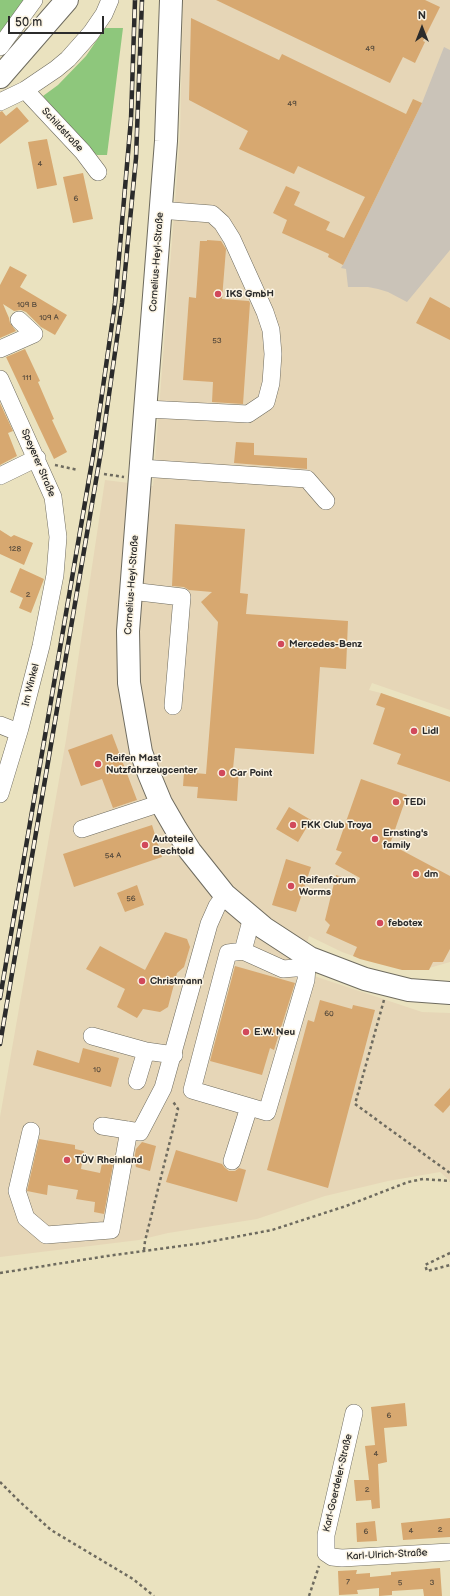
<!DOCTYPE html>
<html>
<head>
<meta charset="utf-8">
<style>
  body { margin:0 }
  #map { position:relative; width:450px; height:1596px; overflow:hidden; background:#eae2bf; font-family:"Balsamiq Sans",sans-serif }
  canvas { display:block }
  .north { position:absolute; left:402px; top:8px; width:40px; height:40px; -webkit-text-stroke:3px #fcf5e5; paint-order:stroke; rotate:0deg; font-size:11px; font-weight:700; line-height:16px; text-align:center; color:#2b2b2b }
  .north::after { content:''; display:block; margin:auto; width:14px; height:18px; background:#2b2b2b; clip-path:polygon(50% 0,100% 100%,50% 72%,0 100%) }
  .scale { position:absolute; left:8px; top:16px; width:96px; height:18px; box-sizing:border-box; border:2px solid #2b2b2b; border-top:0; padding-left:5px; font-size:12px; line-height:14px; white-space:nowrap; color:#2b2b2b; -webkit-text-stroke:3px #fcf5e5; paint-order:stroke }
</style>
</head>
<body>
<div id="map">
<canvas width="450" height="1596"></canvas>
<div class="north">N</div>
<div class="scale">50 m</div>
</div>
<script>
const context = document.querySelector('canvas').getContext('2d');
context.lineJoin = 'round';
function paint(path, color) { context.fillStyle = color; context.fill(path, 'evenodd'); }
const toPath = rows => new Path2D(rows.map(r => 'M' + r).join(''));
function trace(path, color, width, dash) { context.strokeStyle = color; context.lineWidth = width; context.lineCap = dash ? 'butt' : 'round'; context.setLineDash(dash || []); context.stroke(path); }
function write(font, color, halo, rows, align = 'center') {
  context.font = font + ' "Balsamiq Sans",sans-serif'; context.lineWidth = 3; context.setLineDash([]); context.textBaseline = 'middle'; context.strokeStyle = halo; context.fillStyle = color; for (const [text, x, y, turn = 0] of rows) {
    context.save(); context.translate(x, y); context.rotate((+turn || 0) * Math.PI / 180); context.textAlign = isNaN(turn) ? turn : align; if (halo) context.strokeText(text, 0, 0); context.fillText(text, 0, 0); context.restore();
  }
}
paint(toPath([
  [183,0,450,0,450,710,372,683,369,690,381,693,450,717,450,962,429,968,359,958,342,952,309,936,299,971,422,1012,450,1013,450,1181,440,1172,388,1181,325,1196,257,1219,168,1233,139,1240,0,1257,0,1117,66,740,105,480,153,486,180,136]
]), '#e6d6b7');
paint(toPath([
  [444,47,450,50,450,250,407,302,388,292,378,289,368,287,348,287,346,269,341,268,343,265,422,103]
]), '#cac3b8');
paint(toPath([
  [0,0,26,0,0,37],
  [105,28,123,28,107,155,97,155,83,145,43,96,58,85,86,56]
]), '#8ec77c');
paint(toPath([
  [216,0,425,0,440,7,423,41,425,42,415,63,403,57,390,83],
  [191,18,279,60,282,54,406,114,413,99,422,103,343,265,328,257,329,254,282,233,287,220,273,213,286,186,300,192,294,205,330,222,326,230,344,238,365,197,298,166,294,174,239,149,248,131,189,100],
  [17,107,29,121,0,144,0,112,2,111,6,116],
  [47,139,57,185,37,189,28,142],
  [83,173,93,219,73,223,63,177],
  [207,240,221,241,226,249,222,299,249,301,250,303,243,404,212,402,213,382,183,380,189,297,196,298,200,241,207,241],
  [10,266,27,275,20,287,67,315,55,335,41,327,26,312,21,310,14,311,3,304,9,318,10,323,16,331,0,338,0,285],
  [430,297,450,308,450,340,416,323],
  [25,349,40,381,38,382,54,419,52,420,67,452,54,459,6,357],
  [0,403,13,431,8,433,17,456,0,465],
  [236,442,254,443,254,455,307,458,307,469,234,463],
  [175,524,245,529,240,593,248,594,246,614,348,621,346,669,320,667,314,754,235,748,233,769,239,769,237,801,197,798,198,787,183,786,184,772,206,774,218,622,201,602,212,592,189,590,184,587,172,586],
  [0,530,11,537,14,535,33,543,24,565,0,554],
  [20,568,44,579,31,613,19,608,23,598,10,592],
  [381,693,450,717,450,782,397,764,401,754,373,744,385,708,376,705],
  [112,734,137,800,113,808,102,779,81,786,68,750],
  [361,779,407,795,390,844,450,876,450,949,443,962,433,962,429,970,402,970,360,959,353,956,357,947,326,933,330,925,325,920,336,875,358,882,360,878,335,864,342,852,336,850],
  [289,807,311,820,298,842,276,829],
  [152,825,162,857,74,887,63,854],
  [286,859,311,867,296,912,272,905],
  [137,885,144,905,125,912,117,893],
  [165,932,187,939,190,947,184,967,177,973,168,1007,160,1012,143,1009,137,1018,117,1007,125,989,86,969,100,946,145,970],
  [235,966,295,983,274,1050,270,1048,262,1075,210,1061],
  [320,1000,352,1009,353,1005,375,1010,328,1188,267,1170,308,1020,314,1022],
  [83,1048,119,1058,111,1087,33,1065,37,1050,79,1063],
  [450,1088,450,1105,443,1113,434,1105],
  [39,1139,75,1145,75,1149,84,1151,81,1169,100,1173,102,1163,113,1165,104,1214,94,1212,95,1202,76,1199,78,1190,48,1185,47,1195,27,1191],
  [142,1142,156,1146,150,1171,136,1167,134,1160,136,1149],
  [176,1150,222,1164,225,1168,229,1171,235,1171,239,1168,246,1170,237,1202,166,1182],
  [405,1403,407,1426,384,1428,387,1462,378,1464,380,1508,372,1509,371,1500,356,1501,354,1480,369,1480,365,1446,375,1445,371,1407],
  [450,1518,450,1537,403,1540,401,1523],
  [375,1521,377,1541,357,1542,356,1523],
  [440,1568,442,1596,424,1596,423,1589,392,1591,392,1595,379,1596,379,1588,357,1590,358,1594,339,1595,338,1571,357,1570,356,1574,370,1573,370,1577,391,1575,391,1572]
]), '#d7a870');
const minor = toPath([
  [0,47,34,0],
  [25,90,83,152,98,172],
  [0,102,25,90,56,69,68,59,91,33,104,14,110,0],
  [0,349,34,334,19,320],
  [0,379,53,497,58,537,55,575,41,646,20,728,0,794],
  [146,409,248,414,266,402,271,383,273,354,271,330,265,312,232,239,222,223,212,214,172,211],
  [141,468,307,479,326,501],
  [0,476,37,458],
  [131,591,182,597,173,706],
  [0,725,18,732],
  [82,829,161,803],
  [252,917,243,951,283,969,307,967,310,958],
  [243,951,228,953,192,1090,267,1112,306,980,307,967],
  [92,1036,146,1051,174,1055],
  [137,1081,146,1051],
  [102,1126,140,1132,163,1088,209,924,217,906,225,895],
  [31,1131,17,1191,26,1218,46,1235,111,1230,129,1130],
  [232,1161,249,1107],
  [354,1413,326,1535,326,1553,332,1557,342,1558,450,1552]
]);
const major = toPath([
  [171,0,166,141,128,631,129,683,141,752,149,774,161,803,176,829,190,851,225,895,264,928,310,958,365,979,409,990,450,993],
  [0,77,67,0]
]);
trace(minor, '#6e6b5f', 18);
trace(major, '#6e6b5f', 24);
trace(toPath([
  [55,465,78,470],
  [104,474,124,477],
  [384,1000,355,1104,450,1173],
  [144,1250,145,1241,178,1109,172,1100],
  [450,1253,425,1265,427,1271,450,1265],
  [0,1273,107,1256,203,1243,272,1230,346,1206,408,1182,423,1179,450,1181],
  [0,1482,19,1501,51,1530,133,1579,154,1596],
  [309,1596,319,1566]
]), '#6e6b5f', 2.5, [3, 3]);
trace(minor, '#fff', 17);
trace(major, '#fff', 22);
const rail = toPath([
  [0,998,94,450,115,303,131,119,135,0],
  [0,1044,101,451,122,303,136,158,142,0]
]);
trace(rail, '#2b2b2b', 4.5);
trace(rail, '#fcf5e5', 3, [9]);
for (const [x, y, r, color] of [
  [218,294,4,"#d1495b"],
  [281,644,4,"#d1495b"],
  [414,731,4,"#d1495b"],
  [98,764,4,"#d1495b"],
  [222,773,4,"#d1495b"],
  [396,802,4,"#d1495b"],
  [293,825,4,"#d1495b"],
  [375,839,4,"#d1495b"],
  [145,845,4,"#d1495b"],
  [416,874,4,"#d1495b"],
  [291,886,4,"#d1495b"],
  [380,923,4,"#d1495b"],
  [142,981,4,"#d1495b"],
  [246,1032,4,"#d1495b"],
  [67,1160,4,"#d1495b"]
]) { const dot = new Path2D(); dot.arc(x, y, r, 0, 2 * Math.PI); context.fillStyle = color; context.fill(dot); trace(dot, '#fcf5e5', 1.5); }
write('8px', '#564a3c', null, [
  ["49",370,49],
  ["49",292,104],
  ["4",40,164],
  ["6",76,199],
  ["109 B",27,305],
  ["109 A",49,318],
  ["53",217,341],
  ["111",27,378],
  ["128",15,549],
  ["2",28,595],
  ["54 A",113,856],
  ["56",131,899],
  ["60",329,1014],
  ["10",97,1070],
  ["6",389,1416],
  ["4",376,1454],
  ["2",367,1490],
  ["2",440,1530],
  ["4",411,1531],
  ["6",366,1532],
  ["7",348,1582],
  ["5",400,1583],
  ["3",432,1583]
]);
write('10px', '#2b2b2b', '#fcf5e5', [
  ["Schildstraße",62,130,47],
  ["Cornelius-Heyl-Straße",157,262,-86],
  ["Speyerer Straße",38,463,67],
  ["Cornelius-Heyl-Straße",132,585,-86],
  ["Im Winkel",31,685,-76],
  ["Karl-Goerdeler-Straße",338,1483,-77],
  ["Karl-Ulrich-Straße",387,1555,-3]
]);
write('bold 10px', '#2b2b2b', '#fcf5e5', [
  ["IKS GmbH",226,294],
  ["Mercedes-Benz",289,644],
  ["Lidl",422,731],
  ["Reifen Mast",106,758],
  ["Nutzfahrzeugcenter",106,770],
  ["Car Point",230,773],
  ["TEDi",404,802],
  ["FKK Club Troya",301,825],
  ["Ernsting's",383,833],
  ["family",383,845],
  ["Autoteile",153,839],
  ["Bechtold",153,851],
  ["dm",424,874],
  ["Reifenforum",299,880],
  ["Worms",299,892],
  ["febotex",388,923],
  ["Christmann",150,981],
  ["E.W. Neu",254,1032],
  ["TÜV Rheinland",75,1160]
], 'left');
</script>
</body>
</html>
